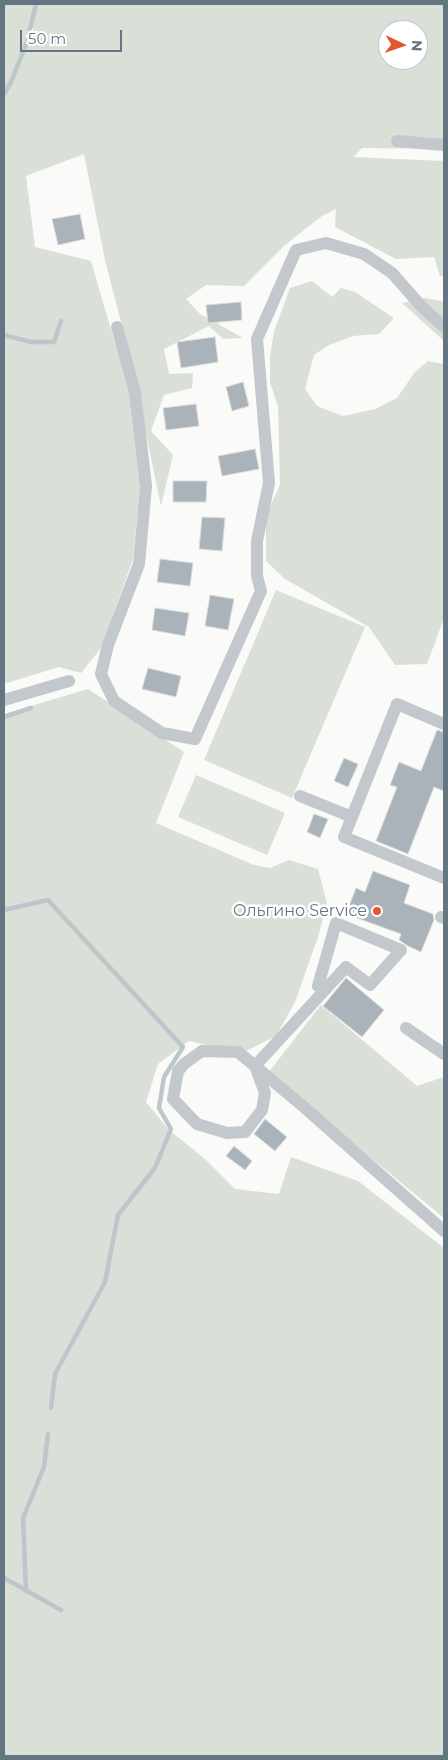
<!DOCTYPE html>
<html>
<head>
<meta charset="utf-8">
<style>
  body { margin:0 }
  #map { position:relative; width:448px; height:1760px; overflow:hidden; background:#fafaf8; font-family:Montserrat,sans-serif }
  canvas { display:block }
  .frame { position:absolute; inset:0; border:5px solid #657683; pointer-events:none }
  .north { position:absolute; left:378px; top:20px; width:50px; height:50px; box-sizing:border-box; background:#fff; border:1px solid #c1c8cd; border-radius:50%; rotate:93deg; font-size:14px; font-weight:700; line-height:20px; text-align:center; color:#657683 }
  .north::after { content:''; display:block; margin:auto; width:18px; height:22px; background:#e4572e; clip-path:polygon(50% 0,100% 100%,50% 72%,0 100%) }
  .scale { position:absolute; left:20px; top:30px; width:102px; height:22px; box-sizing:border-box; border:2px solid #657683; border-top:0; padding-left:6px; font-size:15px; line-height:18px; white-space:nowrap; color:#657683; -webkit-text-stroke:4px #fff; paint-order:stroke }
</style>
</head>
<body>
<div id="map">
<canvas width="448" height="1760"></canvas>
<div class="frame"></div>
<div class="north">N</div>
<div class="scale">50 m</div>
</div>
<script>
const context = document.querySelector('canvas').getContext('2d');
context.lineJoin = 'round';
function paint(path, color) { context.fillStyle = color; context.fill(path, 'evenodd'); }
const toPath = rows => new Path2D(rows.map(r => 'M' + r).join(''));
function trace(path, color, width, dash) { context.strokeStyle = color; context.lineWidth = width; context.lineCap = dash ? 'butt' : 'round'; context.setLineDash(dash || []); context.stroke(path); }
function write(font, color, halo, rows, align = 'center') {
  context.font = font + ' Montserrat,sans-serif'; context.lineWidth = 5; context.setLineDash([]); context.textBaseline = 'middle'; context.strokeStyle = halo; context.fillStyle = color; for (const [text, x, y, turn = 0] of rows) {
    context.save(); context.translate(x, y); context.rotate((+turn || 0) * Math.PI / 180); context.textAlign = isNaN(turn) ? turn : align; if (halo) context.strokeText(text, 0, 0); context.fillText(text, 0, 0); context.restore();
  }
}
paint(toPath([
  [4,4,444,4,444,149,362,148,353,157,444,161,444,276,440,276,434,257,396,259,335,227,336,209,322,216,285,245,244,286,206,285,186,299,200,314,243,338,223,339,209,326,164,349,169,374,193,373,192,388,164,395,151,431,173,455,161,506,130,357,105,260,84,154,26,176,35,247,91,261,114,340,131,389,141,474,133,559,101,648,81,673,59,667,4,684],
  [388,30,418,30,418,60,388,60],
  [312,281,332,297,341,288,355,292,394,318,379,334,353,336,329,345,314,355,305,389,317,406,343,416,375,409,397,398,415,372,428,361,444,364,444,618,427,664,395,665,369,627,285,579,266,561,266,516,280,485,278,407,270,382,270,357,274,331,290,288],
  [426,298,444,302,444,341,402,303],
  [276,590,365,627,292,798,204,760],
  [88,689,184,752,156,823,254,865,270,868,289,860,318,869,327,903,318,937,295,1002,276,1036,242,1053,189,1041,158,1064,146,1102,169,1130,205,1159,235,1189,279,1194,291,1157,358,1181,444,1248,444,1756,4,1756,4,714],
  [196,775,285,813,267,855,178,817],
  [321,1005,417,1086,444,1077,444,1218,268,1073]
]), '#dadfd7');
trace(toPath([
  [4,94,11,82,27,42,36,4],
  [4,335,31,342,54,342,61,321],
  [4,717,31,708],
  [4,910,48,900,183,1047,164,1077,159,1108,171,1129,155,1168,118,1215,105,1282,55,1374,51,1408],
  [4,1578,61,1610],
  [26,1591,23,1518,44,1467,48,1434]
]), '#bbc7cb', 4.5);
const building = toPath([
  [80,214,85,239,58,245,52,219,80,214],
  [241,302,242,320,208,323,206,305,241,302],
  [215,337,218,362,181,368,177,342,215,337],
  [243,382,249,406,232,411,226,387,243,382],
  [196,404,199,426,166,430,163,408,196,404],
  [255,449,259,469,222,476,218,456,255,449],
  [173,481,207,481,206,502,173,502,173,481],
  [202,517,225,518,222,551,199,549,202,517],
  [160,559,193,563,190,586,157,582,160,559],
  [210,595,234,599,228,630,205,626,210,595],
  [155,608,189,613,185,636,152,630,155,608],
  [148,668,181,676,176,697,142,689,148,668],
  [437,730,444,732,444,791,434,787,408,854,376,841,397,787,390,785,399,762,421,771,437,730],
  [344,758,358,764,348,787,334,781,344,758],
  [314,814,328,819,320,838,307,832,314,814],
  [373,871,410,885,404,903,433,914,434,920,421,952,408,946,399,940,401,934,346,914,356,888,365,892,373,871],
  [346,978,384,1010,362,1037,323,1006,346,978],
  [265,1119,287,1137,275,1151,254,1134,265,1119],
  [234,1146,252,1161,245,1170,226,1156,234,1146]
]);
paint(building, '#aab3b9');
trace(building, '#dcdcda', 1);
trace(toPath([
  [397,141,444,145],
  [117,327,135,392,146,486,139,564,108,645,101,674,114,701,162,733,195,739,261,591,257,576,257,541,269,483,257,339,296,250,326,243,364,254,392,273,422,307,444,327],
  [4,700,69,681],
  [444,724,397,704,344,837,444,878],
  [300,796,352,817],
  [441,917,444,918],
  [406,1028,444,1054],
  [255,1066,265,1093,262,1110,245,1132,227,1133,197,1124,173,1099,178,1071,184,1064,202,1051,238,1052,255,1066,305,1108,444,1231],
  [255,1066,346,967,370,985,401,950,336,923,318,986,324,989]
]), '#c3c8cc', 12);
for (const [x, y, r, color] of [
  [377,911,5,"#e4572e"]
]) { const dot = new Path2D(); dot.arc(x, y, r, 0, 2 * Math.PI); context.fillStyle = color; context.fill(dot); trace(dot, '#fff', 2); }
write('16px', '#657683', '#fff', [
  ["Ольгино Service",367,911]
], 'right');
</script>
</body>
</html>
